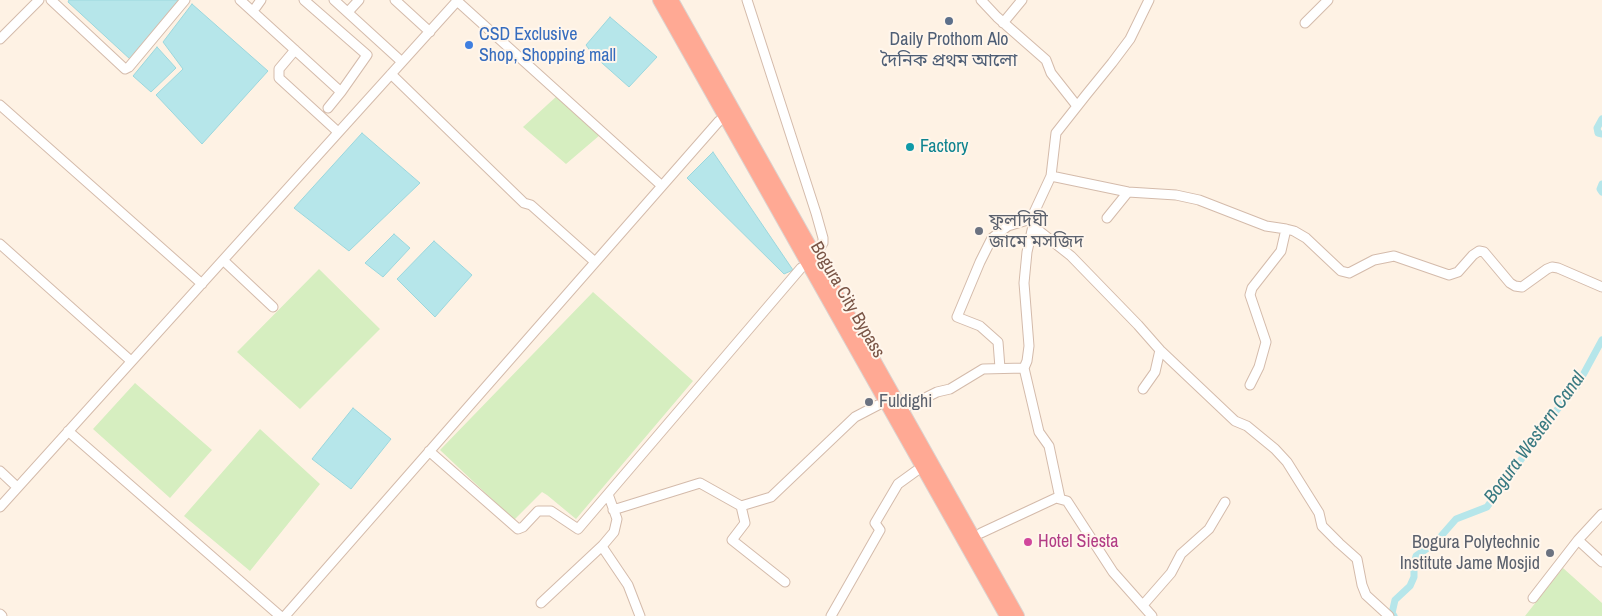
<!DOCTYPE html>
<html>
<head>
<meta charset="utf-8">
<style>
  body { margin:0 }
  canvas { display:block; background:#fef2e4 }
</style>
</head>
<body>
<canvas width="1602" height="616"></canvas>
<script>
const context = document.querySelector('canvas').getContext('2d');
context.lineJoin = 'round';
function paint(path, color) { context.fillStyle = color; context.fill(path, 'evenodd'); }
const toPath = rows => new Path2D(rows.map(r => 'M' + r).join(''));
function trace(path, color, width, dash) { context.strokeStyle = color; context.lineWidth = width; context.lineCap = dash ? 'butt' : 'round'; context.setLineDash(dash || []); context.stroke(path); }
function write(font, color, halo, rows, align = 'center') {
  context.font = font + ' "Archivo Narrow","Noto Sans Bengali",sans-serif'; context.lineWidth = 4; context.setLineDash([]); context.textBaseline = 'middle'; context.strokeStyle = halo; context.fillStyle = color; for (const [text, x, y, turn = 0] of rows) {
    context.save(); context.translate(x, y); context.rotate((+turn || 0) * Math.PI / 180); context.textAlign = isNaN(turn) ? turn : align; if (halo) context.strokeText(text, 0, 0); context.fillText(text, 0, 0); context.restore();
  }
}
paint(toPath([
  [558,95,600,135,566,164,523,127],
  [319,269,380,329,300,409,237,352],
  [593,292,693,381,576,519,547,495,542,492,514,520,440,450],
  [135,383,212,450,170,498,93,429],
  [260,429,320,484,250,571,184,516],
  [1563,568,1602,603,1602,616,1525,616]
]), '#d6eec0');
const water = toPath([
  [69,0,183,0,131,60,68,2,69,0],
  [192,4,268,71,202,144,156,95,183,69,163,42,192,4],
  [610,17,657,57,629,87,593,55,586,45,610,17],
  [157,47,176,68,151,92,133,76,157,47],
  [362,133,420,183,349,251,294,208,362,133],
  [713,152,793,270,784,274,687,178,713,152],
  [394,234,410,248,383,277,365,263,394,234],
  [434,241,472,275,435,317,397,279,434,241],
  [353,408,391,439,351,489,312,459,353,408]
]);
paint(water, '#b6e6ea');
trace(water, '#9bd7dd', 1);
trace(toPath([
  [1602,119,1597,128,1598,133,1602,134],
  [1602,184,1600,189,1602,192],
  [1394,616,1392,613,1395,600,1410,586,1414,577,1414,564,1416,556,1435,543,1456,519,1487,507,1556,411,1577,386,1602,340]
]), '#b6e6ea', 7);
const minor = toPath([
  [51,0,125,69,129,67,185,0],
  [240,0,341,92,328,108],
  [304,0,367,55,341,92],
  [334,0,402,62],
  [395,0,430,32],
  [456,0,662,186],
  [747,0,816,213,823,238,823,243,820,248],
  [981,0,997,17,1046,60,1051,73,1077,106],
  [256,7,261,0],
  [348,12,359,0],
  [1003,23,1022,0],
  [1305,23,1328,0],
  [0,39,39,0],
  [295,50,279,69,279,78,338,132],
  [391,74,524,203,531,205,595,262],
  [0,105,202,284],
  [1051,176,1128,192,1176,195,1199,200,1266,226,1286,229],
  [1107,218,1128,192],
  [1033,226,1071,256,1138,325,1160,350,1235,421,1247,426,1275,449,1287,462,1319,513,1322,526,1339,543,1357,559,1362,585,1366,595,1389,616],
  [0,244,131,361],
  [223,260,273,307],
  [1000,368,998,342,980,326,957,317,980,262,992,238,1008,226,1031,219,1051,176,1056,133,1086,95,1112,63,1130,39,1149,0],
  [1024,368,1039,432,1049,446,1060,498],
  [1250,385,1259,367,1266,342,1250,295,1252,288,1281,251,1286,229,1294,231,1306,238,1341,271,1349,273,1374,260,1394,256,1449,275,1458,272,1473,255,1479,251,1484,252,1510,283,1515,286,1522,287,1547,269,1552,267,1558,268,1602,287],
  [1143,389,1155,372,1160,350],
  [909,406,937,392,950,389,983,369,1024,368,1027,361,1029,346,1024,283,1027,252,1033,226,1032,221],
  [68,431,280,616],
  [429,451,518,529,523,527,538,511,551,511,578,529,801,268],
  [0,471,17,487],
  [608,494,617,519,614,532,603,545,603,548,628,585,640,616],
  [741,506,745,523,732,540,785,582],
  [0,507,458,0],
  [613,510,700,483,741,506,771,497,855,417,878,405],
  [981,533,1056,498,1067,501,1113,572,1152,616],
  [1578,540,1602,562],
  [1533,598,1578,540,1602,514],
  [541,603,603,545],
  [1143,605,1171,573,1181,554,1209,529,1225,502],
  [0,614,2,616],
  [285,616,719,121],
  [831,616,880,530,875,523,898,484,916,471]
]);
const highway = toPath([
  [659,0,1006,616],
  [672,0,1018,616]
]);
trace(minor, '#d4bbab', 11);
trace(highway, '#dcd3cf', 14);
trace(minor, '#fff', 9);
trace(highway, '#ffa994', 12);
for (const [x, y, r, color] of [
  [949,21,5,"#5c6f8a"],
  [469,45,5,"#3f7fe0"],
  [910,147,5,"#0f9aa8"],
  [979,231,5,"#6b7280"],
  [869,402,5,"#6b7280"],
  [1028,542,5,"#d1479c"],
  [1550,553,5,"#6b7280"]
]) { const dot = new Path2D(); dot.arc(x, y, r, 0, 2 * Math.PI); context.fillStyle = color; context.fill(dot); trace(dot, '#fff6ec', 2); }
write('18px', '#366cbe', '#fff6ec', [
  ["CSD Exclusive",479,35],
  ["Shop, Shopping mall",479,56]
], 'left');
write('18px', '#4e5e75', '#fff6ec', [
  ["Daily Prothom Alo",949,40],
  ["দৈনিক প্রথম আলো",949,61]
]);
write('18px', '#0d838f', '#fff6ec', [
  ["Factory",920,147]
], 'left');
write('18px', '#5b616d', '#fff6ec', [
  ["ফুলদিঘী",989,221],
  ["জামে মসজিদ",989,242],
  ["Fuldighi",879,402],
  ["Bogura Polytechnic",1540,543,"right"],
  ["Institute Jame Mosjid",1540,564,"right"]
], 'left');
write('18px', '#7a5546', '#fff6ec', [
  ["Bogura City Bypass",847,300,60]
]);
write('18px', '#b23c85', '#fff6ec', [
  ["Hotel Siesta",1038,542]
], 'left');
write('italic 19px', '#387981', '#fff6ec', [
  ["Bogura Western Canal",1535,438,-54]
]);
</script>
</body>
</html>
